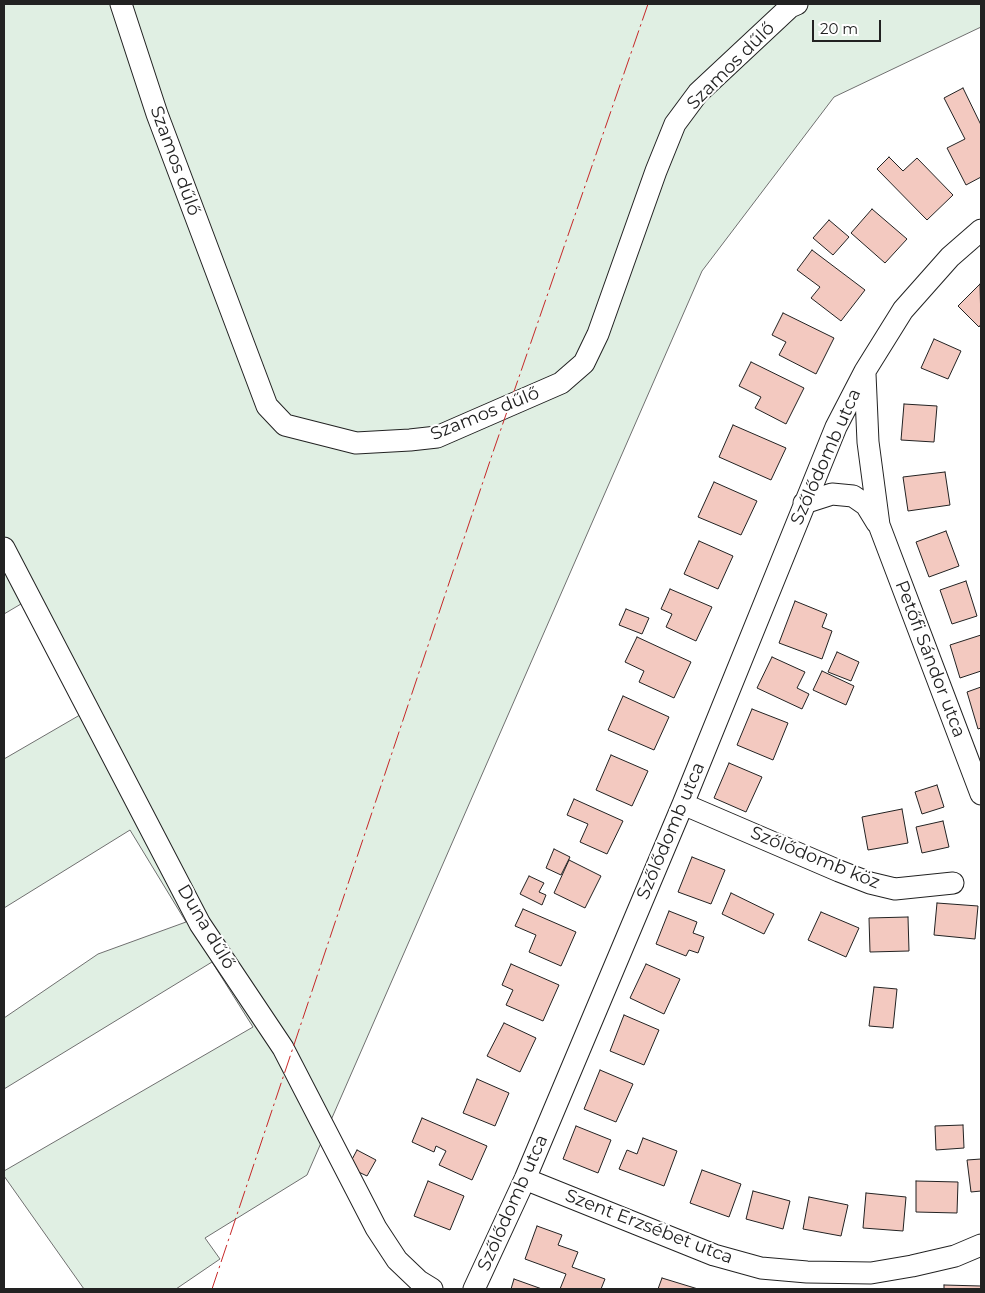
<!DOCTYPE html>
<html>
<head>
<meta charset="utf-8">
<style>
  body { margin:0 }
  #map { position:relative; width:985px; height:1293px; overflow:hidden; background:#fff; font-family:Montserrat,sans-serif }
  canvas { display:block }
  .frame { position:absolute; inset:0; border:5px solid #222; pointer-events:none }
  .scale { position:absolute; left:812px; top:20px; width:69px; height:22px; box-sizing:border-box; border:2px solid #222; border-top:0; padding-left:6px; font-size:15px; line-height:18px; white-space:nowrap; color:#222; -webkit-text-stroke:4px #fff; paint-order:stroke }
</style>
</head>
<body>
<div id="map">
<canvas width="985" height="1293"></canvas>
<div class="frame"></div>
<div class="scale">20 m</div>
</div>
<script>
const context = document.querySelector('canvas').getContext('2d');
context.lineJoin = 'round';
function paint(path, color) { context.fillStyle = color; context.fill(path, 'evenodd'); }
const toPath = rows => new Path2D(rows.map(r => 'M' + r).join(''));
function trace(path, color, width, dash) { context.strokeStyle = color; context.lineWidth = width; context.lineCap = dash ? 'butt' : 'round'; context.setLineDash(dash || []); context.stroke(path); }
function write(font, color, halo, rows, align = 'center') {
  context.font = font + ' Montserrat,sans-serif'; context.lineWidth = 4; context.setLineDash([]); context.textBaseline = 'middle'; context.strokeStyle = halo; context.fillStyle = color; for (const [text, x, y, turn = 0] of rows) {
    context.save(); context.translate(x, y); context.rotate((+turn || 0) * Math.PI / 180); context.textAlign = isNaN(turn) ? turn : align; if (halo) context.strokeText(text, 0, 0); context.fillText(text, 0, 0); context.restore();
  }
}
const green = toPath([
  [4,4,981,4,981,27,834,97,702,271,307,1175,205,1238,220,1259,176,1289,84,1289,4,1176,4,1171,253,1027,212,962,4,1089,4,1018,98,954,186,922,130,830,4,908,4,759,85,712,26,601,4,614,4,4]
]);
paint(green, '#e0efe3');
trace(green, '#6f6f6f', 1);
const building = toPath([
  [963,88,981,125,981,177,966,185,947,148,965,139,944,98,963,88],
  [889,157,903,171,917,158,953,195,927,220,877,169,889,157],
  [872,209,907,239,885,263,851,233,872,209],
  [829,220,849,237,833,255,813,238,829,220],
  [812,250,865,290,841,321,811,298,820,287,797,270,812,250],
  [980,284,981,324,979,327,958,306,980,284],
  [783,313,834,338,816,374,779,355,786,342,772,335,783,313],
  [934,339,961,351,948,379,921,368,934,339],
  [751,362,804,388,786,424,755,408,761,397,739,386,751,362],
  [904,404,937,406,934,442,901,440,904,404],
  [733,425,786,448,771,480,719,457,733,425],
  [945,472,950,505,908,511,903,477,945,472],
  [714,482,757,501,741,535,698,517,714,482],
  [946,531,959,566,929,577,916,542,946,531],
  [699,541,733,556,718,589,684,574,699,541],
  [966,581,977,616,952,624,940,590,966,581],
  [670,589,712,607,696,641,666,627,672,614,661,609,670,589],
  [795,601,827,614,822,627,832,631,822,659,779,643,795,601],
  [626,609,649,618,642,634,619,625,626,609],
  [981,635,981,671,960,678,950,645,981,635],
  [637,637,691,662,674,698,639,682,644,671,625,662,637,637],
  [837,652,859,662,851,681,828,672,837,652],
  [772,657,805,672,797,688,809,694,802,709,757,688,772,657],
  [822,671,854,686,846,705,813,690,822,671],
  [981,687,981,728,978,729,967,692,981,687],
  [623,696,669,717,654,750,608,730,623,696],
  [752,709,788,723,773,760,737,745,752,709],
  [611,755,648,771,632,806,596,790,611,755],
  [729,763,762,777,746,812,714,798,729,763],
  [937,785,944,807,922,814,915,792,937,785],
  [574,799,623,821,607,854,580,842,588,824,567,815,574,799],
  [902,809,908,843,868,850,862,817,902,809],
  [943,821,949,847,922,853,916,827,943,821],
  [554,849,570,857,561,875,546,868,554,849],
  [692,857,725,870,711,904,678,892,692,857],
  [569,860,601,876,585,908,554,893,569,860],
  [529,876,544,883,539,892,546,895,542,905,520,894,529,876],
  [731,893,774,914,764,934,722,914,731,893],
  [937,903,978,906,975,939,934,935,937,903],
  [523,909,576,932,561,966,529,952,536,935,515,926,523,909],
  [669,911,697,922,693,933,704,937,698,953,689,950,686,956,656,944,669,911],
  [821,912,859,928,846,957,808,940,821,912],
  [908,917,909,951,870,952,869,918,908,917],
  [511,964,559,985,543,1021,506,1005,513,990,502,985,511,964],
  [646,964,680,979,664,1014,630,998,646,964],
  [874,987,897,989,893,1028,869,1026,874,987],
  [624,1015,659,1030,644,1065,610,1051,624,1015],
  [504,1023,536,1038,520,1072,487,1056,504,1023],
  [600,1070,633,1084,616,1122,584,1109,600,1070],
  [477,1079,509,1093,495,1126,463,1113,477,1079],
  [422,1118,487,1146,472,1180,439,1165,446,1151,436,1146,434,1152,412,1142,422,1118],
  [963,1125,964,1148,936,1150,935,1126,963,1125],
  [576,1126,611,1140,598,1173,563,1159,576,1126],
  [643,1138,677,1151,664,1186,619,1169,627,1150,637,1154,643,1138],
  [357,1150,376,1160,367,1176,348,1167,357,1150],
  [981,1159,981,1191,971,1192,967,1160,981,1159],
  [702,1170,741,1184,729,1217,690,1203,702,1170],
  [428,1181,464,1196,450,1230,414,1216,428,1181],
  [916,1181,958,1182,957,1213,916,1212,916,1181],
  [753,1191,790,1201,783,1229,746,1219,753,1191],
  [866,1193,906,1197,903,1231,863,1228,866,1193],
  [809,1197,848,1205,841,1236,803,1229,809,1197],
  [537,1226,562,1235,558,1245,578,1252,572,1267,605,1279,601,1289,560,1289,566,1274,525,1259,537,1226],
  [662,1278,698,1289,658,1289,662,1278],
  [514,1279,542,1289,511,1289,514,1279],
  [944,1285,981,1286,981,1289,944,1289,944,1285]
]);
paint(building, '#f3c9c0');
trace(building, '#222', 1);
const street = toPath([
  [121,4,157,114,267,406,285,425,356,443,410,440,437,437,561,383,584,363,598,334,656,171,675,124,698,93,790,7,797,4],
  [865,374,868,442,879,525,981,794],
  [804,503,832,494,853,496,866,505,877,523],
  [4,548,200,924,283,1048,376,1228,397,1260,419,1281,432,1289],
  [683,804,839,871,870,883,895,889,953,883],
  [525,1179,714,1255,761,1268,807,1272,871,1273,912,1266,955,1256,981,1245],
  [474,1289,525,1179,683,804,836,427,865,371,903,310,950,257,981,230]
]);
trace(street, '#222', 23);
trace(street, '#fff', 21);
trace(toPath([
  [212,1289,492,455,648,4]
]), '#c62828', 1, [18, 4, 2.5, 4]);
write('18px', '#222', '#fff', [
  ["Szamos dűlő",731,66,-45],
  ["Szamos dűlő",175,161,70],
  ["Szamos dűlő",485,414,-22],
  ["Szőlődomb utca",826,457,-66],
  ["Petőfi Sándor utca",930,659,69],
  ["Szőlődomb utca",671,831,-67],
  ["Szőlődomb köz",815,858,22],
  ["Duna dűlő",206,927,59],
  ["Szőlődomb utca",513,1203,-66],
  ["Szent Erzsébet utca",649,1227,21]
]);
</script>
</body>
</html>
